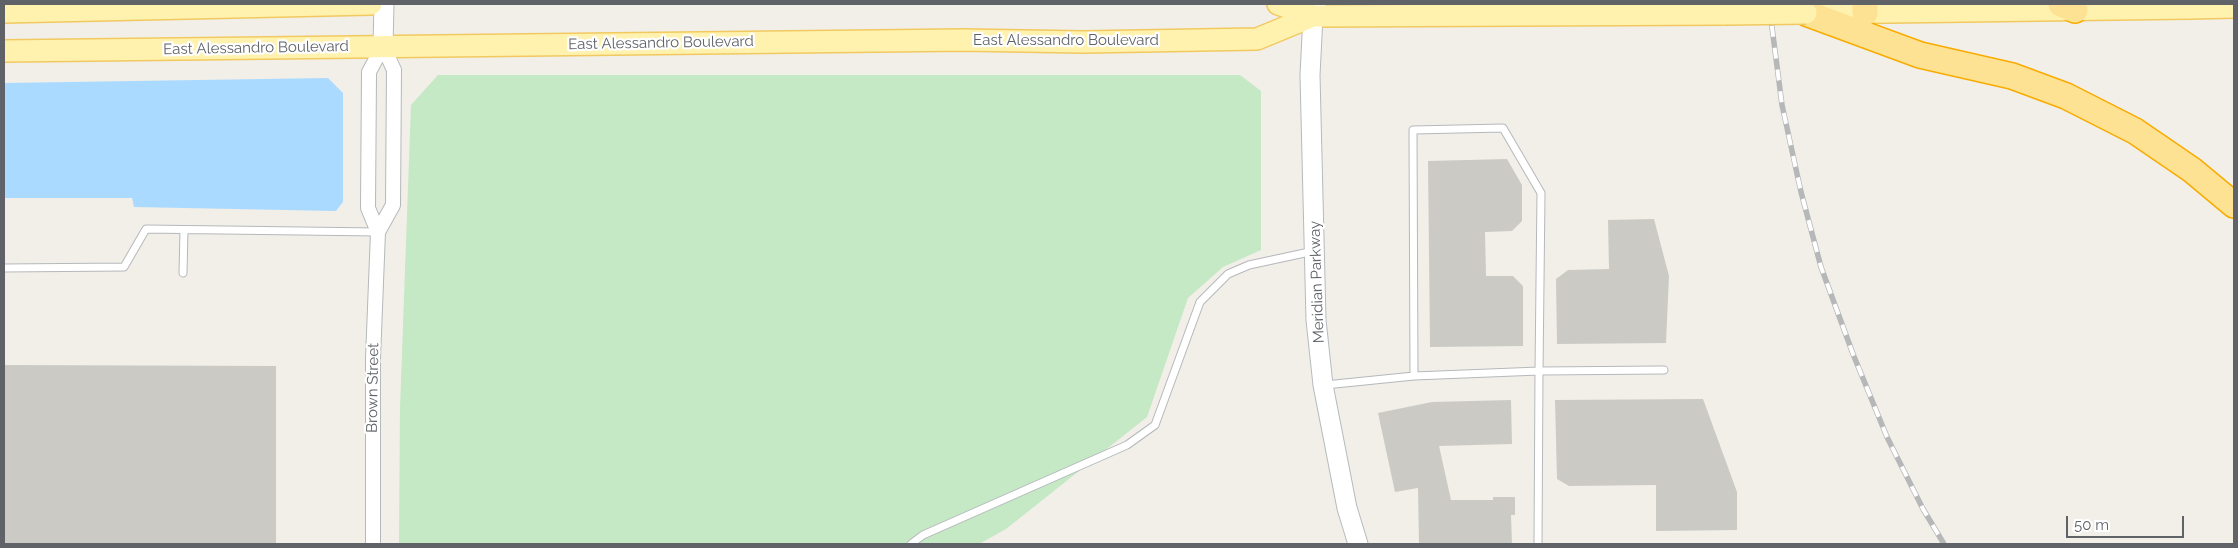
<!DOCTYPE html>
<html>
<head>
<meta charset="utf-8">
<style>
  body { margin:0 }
  #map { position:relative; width:2238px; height:548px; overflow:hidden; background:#f1efe8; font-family:Raleway,sans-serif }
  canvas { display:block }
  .frame { position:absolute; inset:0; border:5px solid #5f6368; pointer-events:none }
  .scale { position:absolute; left:2066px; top:516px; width:118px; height:22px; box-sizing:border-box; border:2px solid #5f6368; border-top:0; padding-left:6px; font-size:15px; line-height:18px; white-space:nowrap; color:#5f6368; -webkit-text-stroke:4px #fff; paint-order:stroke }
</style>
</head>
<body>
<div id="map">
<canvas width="2238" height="548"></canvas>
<div class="frame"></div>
<div class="scale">50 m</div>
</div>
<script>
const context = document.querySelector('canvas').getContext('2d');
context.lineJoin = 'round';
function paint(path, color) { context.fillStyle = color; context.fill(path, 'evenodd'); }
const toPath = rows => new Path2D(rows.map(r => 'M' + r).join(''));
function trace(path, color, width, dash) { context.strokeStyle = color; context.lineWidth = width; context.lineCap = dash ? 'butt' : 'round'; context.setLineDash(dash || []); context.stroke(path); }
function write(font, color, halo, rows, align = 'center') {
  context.font = font + ' Raleway,sans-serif'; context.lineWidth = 4.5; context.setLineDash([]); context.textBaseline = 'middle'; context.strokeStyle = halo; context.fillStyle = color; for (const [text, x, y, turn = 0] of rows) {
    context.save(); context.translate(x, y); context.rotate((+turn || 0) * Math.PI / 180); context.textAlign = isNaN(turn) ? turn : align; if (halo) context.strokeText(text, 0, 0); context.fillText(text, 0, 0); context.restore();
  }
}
paint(toPath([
  [438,75,1240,75,1261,91,1261,250,1223,267,1188,298,1147,417,1006,529,979,544,399,544,400,408,411,105]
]), '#c5e8c5');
paint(toPath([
  [328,78,343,93,343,202,336,211,134,207,132,198,4,198,4,83]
]), '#aadaff');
paint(toPath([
  [1507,159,1522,185,1522,221,1512,231,1485,232,1486,276,1513,276,1523,286,1523,346,1430,347,1428,161],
  [1654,219,1669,276,1666,343,1557,344,1556,279,1568,270,1609,269,1608,220],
  [4,365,276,366,276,544,4,544],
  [1703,399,1737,492,1737,530,1656,531,1656,485,1569,486,1557,479,1555,400],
  [1511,400,1512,444,1439,446,1451,500,1493,500,1493,497,1515,497,1515,515,1511,515,1512,544,1419,544,1418,488,1395,492,1378,413,1432,402]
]), '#cccac5');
const lane = toPath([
  [4,268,124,267,146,229,378,232],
  [183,273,184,230],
  [1414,376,1413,130,1503,128,1541,193,1539,371,1664,370],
  [1325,385,1414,376,1539,371,1538,544],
  [911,544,923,535,1127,445,1155,425,1200,302,1228,274,1249,265,1314,251]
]);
const street = toPath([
  [378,232,393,205,394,70,383,46],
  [373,544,373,358,378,232,368,208,369,72,383,46]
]);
const secondary = toPath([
  [1316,4,1313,16,1310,75,1316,320,1323,385,1347,508,1358,544],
  [383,46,384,4]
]);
const primary = toPath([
  [1278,4,1313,16,1724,14],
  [4,12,371,4],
  [1814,13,2189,8],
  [4,51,963,40,1084,42,1257,39,1313,16]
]);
const highway = toPath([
  [1865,4,1865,13],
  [2061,4,2075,10],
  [1806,13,1920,55,2012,76,2066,96,2135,131,2192,170,2234,205]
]);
trace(lane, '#b5b8bc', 9);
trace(street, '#b5b8bc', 16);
trace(secondary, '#b6babf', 21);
trace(primary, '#f2c960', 24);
trace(highway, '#f9ab00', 28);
trace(lane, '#fff', 7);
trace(street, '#fff', 14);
trace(secondary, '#fff', 19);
trace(primary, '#fff2af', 21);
trace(highway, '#fde293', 25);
const rail = toPath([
  [1769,4,1782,105,1801,192,1821,267,1853,354,1887,437,1923,509,1944,544]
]);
trace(rail, '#b6b7b8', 5.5);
trace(rail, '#fff', 4, [11]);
const primaryBridge = toPath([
  [2189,8,2234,7],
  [1724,14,1806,13]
]);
trace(primaryBridge, '#f2c960', 24, []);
trace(primaryBridge, '#fff2af', 21);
write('15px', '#5f6368', '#fff', [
  ["East Alessandro Boulevard",1066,40],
  ["East Alessandro Boulevard",661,43,-1],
  ["East Alessandro Boulevard",256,48,-1],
  ["Meridian Parkway",1317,282,-92],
  ["Brown Street",373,388,-89]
]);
</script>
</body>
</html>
